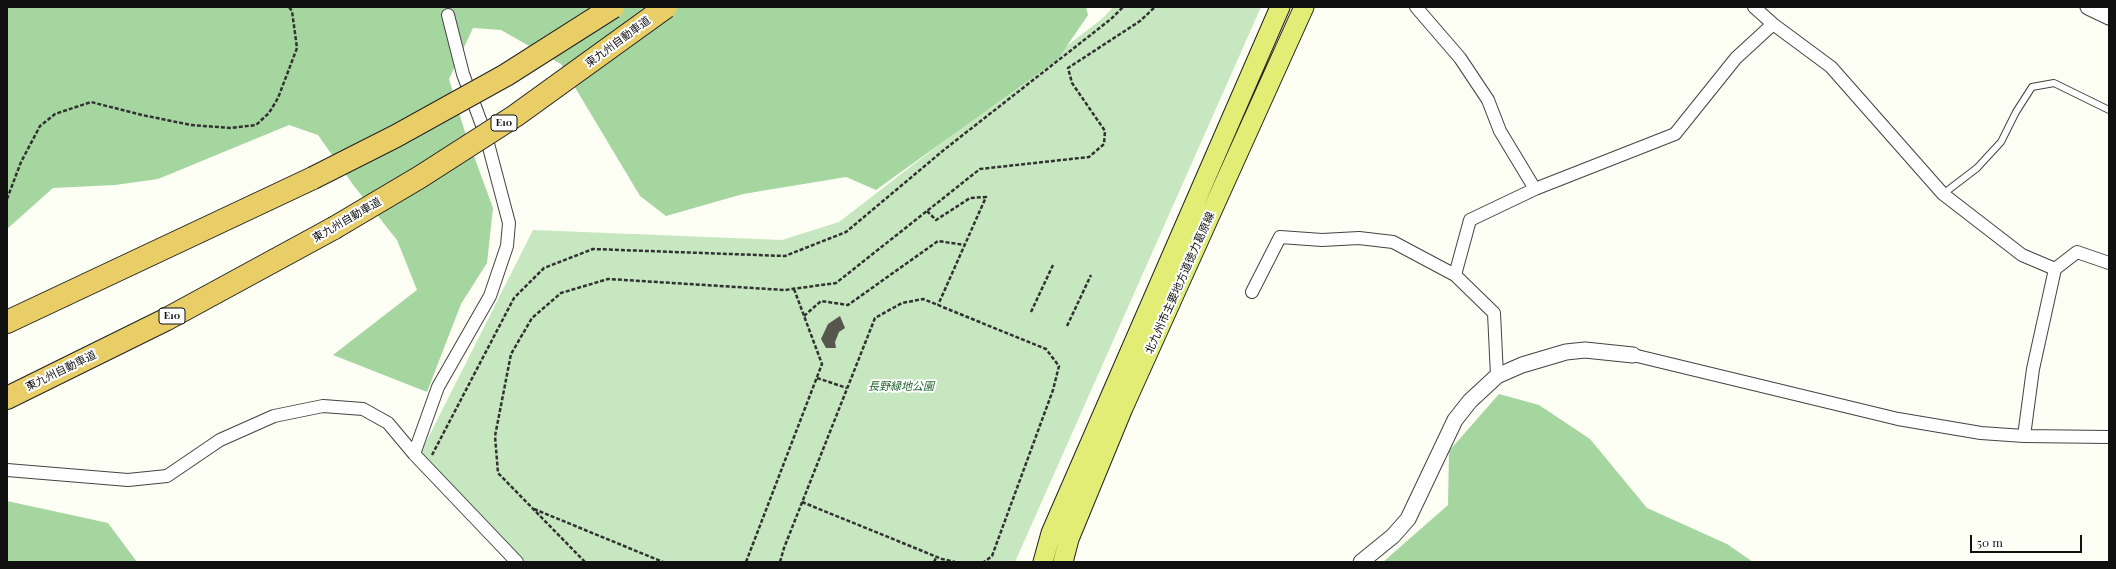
<!DOCTYPE html>
<html>
<head>
<meta charset="utf-8">
<style>
  body { margin:0 }
  #map { position:relative; width:2116px; height:569px; overflow:hidden; background:#fdfef4; font-family:"Playfair Display",serif }
  canvas { display:block }
  .frame { position:absolute; inset:0; border:8px solid #101010; pointer-events:none }
  .scale { position:absolute; left:1970px; top:535px; width:112px; height:18px; box-sizing:border-box; border:2px solid #101010; border-top:0; padding-left:5px; font-size:12px; line-height:14px; white-space:nowrap; color:#101010; -webkit-text-stroke:3px #fff; paint-order:stroke }
</style>
</head>
<body>
<div id="map">
<canvas width="2116" height="569"></canvas>
<div class="frame"></div>
<div class="scale">50 m</div>
</div>
<script>
const context = document.querySelector('canvas').getContext('2d');
context.lineJoin = 'round';
function paint(path, color) { context.fillStyle = color; context.fill(path, 'evenodd'); }
const toPath = rows => new Path2D(rows.map(r => 'M' + r).join(''));
function trace(path, color, width, dash) { context.strokeStyle = color; context.lineWidth = width; context.lineCap = dash ? 'butt' : 'round'; context.setLineDash(dash || []); context.stroke(path); }
function write(font, color, halo, rows, align = 'center') {
  context.font = font + ' "Playfair Display","Noto Sans JP",serif'; context.lineWidth = 4; context.setLineDash([]); context.textBaseline = 'middle'; context.strokeStyle = halo; context.fillStyle = color; for (const [text, x, y, turn = 0] of rows) {
    context.save(); context.translate(x, y); context.rotate((+turn || 0) * Math.PI / 180); context.textAlign = isNaN(turn) ? turn : align; if (halo) context.strokeText(text, 0, 0); context.fillText(text, 0, 0); context.restore();
  }
}
paint(toPath([
  [1113,7,1261,7,1015,562,520,562,421,452,533,230,782,240,839,222,1103,18]
]), '#c6e7bf');
paint(toPath([
  [7,7,1086,7,1088,15,1058,59,876,190,846,177,743,194,666,216,640,196,561,64,501,30,473,28,449,79,464,129,493,208,487,263,461,304,427,392,333,355,417,290,397,240,354,186,318,135,289,125,158,179,115,185,53,188,7,229],
  [1499,394,1539,405,1590,439,1647,508,1727,544,1753,562,1383,562,1448,505,1449,451],
  [7,501,108,523,137,562,7,562]
]), '#a6d6a0');
paint(toPath([
  [840,316,845,328,839,332,835,342,836,348,826,348,821,339,828,324]
]), '#58554d');
const service = toPath([
  [1943,194,1977,168,2001,142,2016,112,2032,87,2054,83,2109,110]
]);
const minor = toPath([
  [1416,7,1460,58,1488,100,1500,131,1535,189],
  [1754,7,1773,24,1831,67,1943,194,2022,255,2055,269],
  [1455,275,1470,220,1535,189,1675,134,1736,58,1773,24],
  [1252,292,1280,237,1322,240,1359,238,1393,242,1455,275,1494,313,1497,376],
  [1633,355,1898,419,1981,433,2024,436,2109,437],
  [2024,436,2033,369,2055,269,2077,252,2109,263],
  [414,454,438,387,490,296,507,246,509,223,486,136,463,74,448,15],
  [7,470,128,480,167,476,220,440,274,416,323,406,363,409,388,423,414,454,517,562]
]);
const tertiary = toPath([
  [2088,7,2109,17],
  [1361,562,1393,536,1408,519,1455,420,1470,401,1497,376,1522,365,1566,352,1585,350,1633,355]
]);
const primary = toPath([
  [1043,562,1051,533,1280,7],
  [1063,562,1069,539,1123,408,1304,7]
]);
const motorway = toPath([
  [7,322,313,178],
  [7,398,165,320,334,228]
]);
trace(service, '#434343', 8);
trace(minor, '#434343', 14);
trace(tertiary, '#434343', 17);
trace(primary, '#212121', 21);
trace(motorway, '#212121', 24);
trace(toPath([
  [7,199,21,162,40,126,55,114,91,102,142,115,191,125,231,128,256,125,269,113,278,98,297,48,292,11,289,7],
  [927,211,936,220,970,198,986,197,938,305],
  [1031,312,1053,265],
  [804,316,821,301,848,305,938,241,965,245],
  [1067,326,1091,275],
  [817,378,847,388],
  [432,455,514,298,544,268,593,249,785,256,846,232,945,149,1111,19,1123,7],
  [802,502,942,559,955,562],
  [534,509,663,562],
  [585,562,498,473,495,436,511,354,532,318,561,293,608,279,785,290,836,283,980,169,1089,157,1104,144,1105,131,1072,83,1068,68,1140,21,1155,7],
  [746,562,822,364,794,289],
  [780,562,784,548,875,318,902,303,923,299,1046,349,1059,366,1053,390,992,556,984,562],
  [934,562,937,556]
]), '#323232', 2.5, [4, 2]);
trace(service, '#fff', 6);
trace(minor, '#fff', 12);
trace(tertiary, '#fff', 15);
trace(primary, '#e2ed75', 19);
trace(motorway, '#e9ce68', 22);
const motorwayBridge = toPath([
  [313,178,396,136,506,75,613,7],
  [334,228,420,177,515,116,666,7]
]);
trace(motorwayBridge, '#212121', 24, []);
trace(motorwayBridge, '#e9ce68', 22);
for (const [x, y, w] of [
  [504,123,26],
  [172,316,26]
]) { const box = new Path2D(); box.roundRect(x - w / 2, y - 8, w, 16, 3); context.fillStyle = '#fff'; context.fill(box); trace(box, '#101010', 1); }
write('bold 10px', '#101010', null, [
  ["E10",504,123],
  ["E10",172,316]
]);
write('11px', '#101010', '#fff', [
  ["東九州自動車道",618,42,-36],
  ["東九州自動車道",347,220,-30],
  ["北九州市主要地方道徳力葛原線",1180,283,-66],
  ["東九州自動車道",61,371,-26]
]);
write('italic 11px', '#25642d', '#fff', [
  ["長野緑地公園",901,387]
]);
</script>
</body>
</html>
